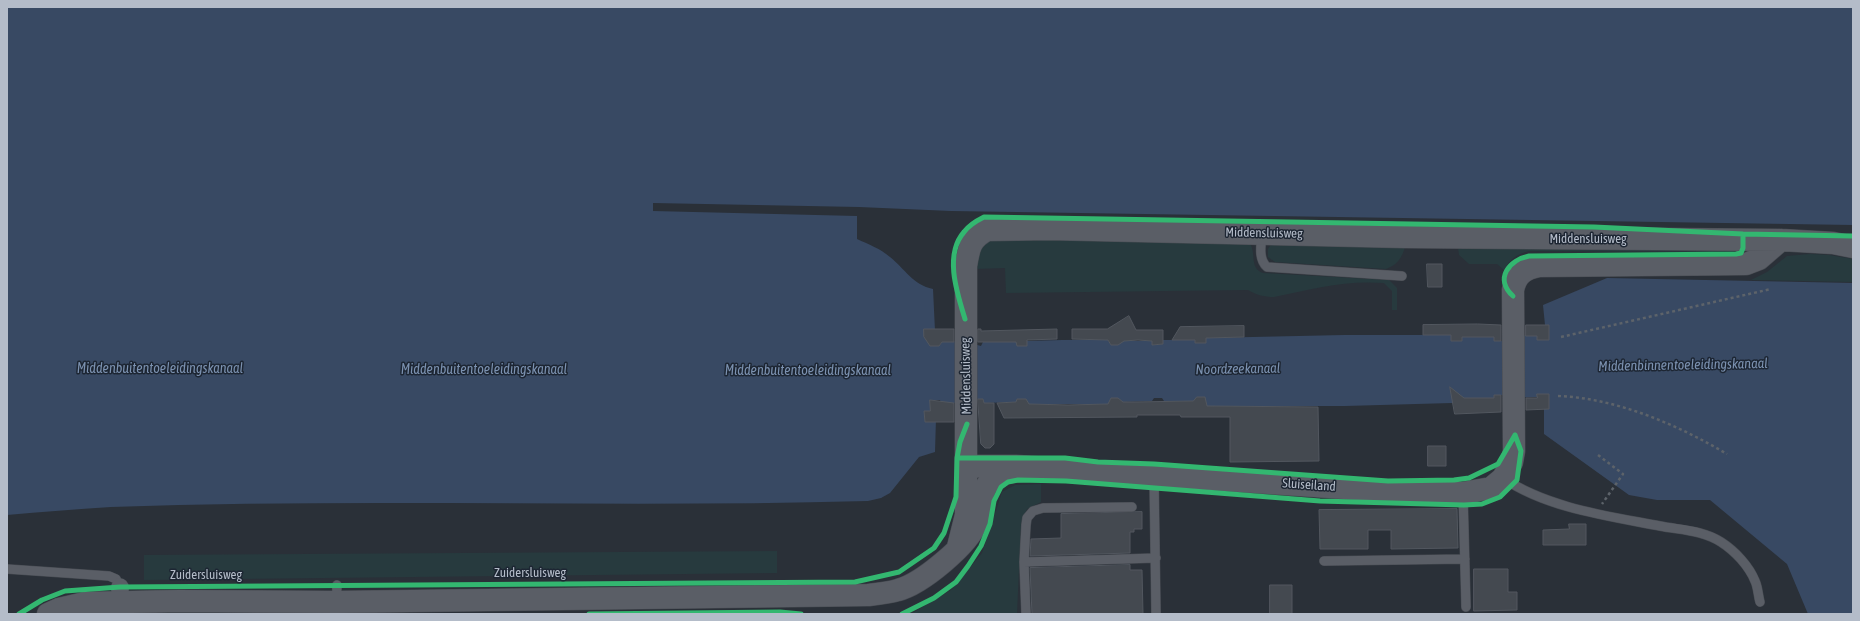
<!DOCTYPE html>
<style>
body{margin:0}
#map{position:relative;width:1860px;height:621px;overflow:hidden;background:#2a3038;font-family:"Asap Condensed",sans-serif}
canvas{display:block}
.frame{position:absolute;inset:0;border:8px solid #b4bcc9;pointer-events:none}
</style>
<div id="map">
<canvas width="1860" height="621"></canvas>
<div class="frame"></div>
</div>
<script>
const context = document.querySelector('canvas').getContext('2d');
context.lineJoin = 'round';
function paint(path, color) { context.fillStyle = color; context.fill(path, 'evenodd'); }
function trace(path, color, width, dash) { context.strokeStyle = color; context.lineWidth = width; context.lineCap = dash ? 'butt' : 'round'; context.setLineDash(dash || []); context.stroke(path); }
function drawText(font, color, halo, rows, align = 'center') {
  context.font = font + ' "Asap Condensed",sans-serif'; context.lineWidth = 3; context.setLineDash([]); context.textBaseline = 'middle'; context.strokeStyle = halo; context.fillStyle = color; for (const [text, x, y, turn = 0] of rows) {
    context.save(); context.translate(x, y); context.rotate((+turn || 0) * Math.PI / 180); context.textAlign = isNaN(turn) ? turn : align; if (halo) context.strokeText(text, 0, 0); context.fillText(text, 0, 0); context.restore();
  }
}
paint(new Path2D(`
 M989,240L1248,241C1258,251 1248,268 1263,273L1389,280L1397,288V310H1392V291L1384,283C1346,280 1311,289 1274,297C1264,297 1257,295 1248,290L1006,293L1005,268L974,269L978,249Z
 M1272,243L1739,248L1738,251L1733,252L1529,251C1517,254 1510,259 1504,270L1497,264H1469L1459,255L1458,248L1405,247C1402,258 1397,265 1386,269L1275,262L1268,257V249Z
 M1810,254L1829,255L1853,259V282L1751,280L1767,272L1787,256Z
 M1041,484V502L1027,509L1021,524L1017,614H911L951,590L982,553L1002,492L1015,485Z
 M777,551V573L144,580V555Z`), '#273a3e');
paint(new Path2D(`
 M7,7H1853V225L951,211L859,207L653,203V211L857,216V239C868,244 881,249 890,257C905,269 913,285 933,289L935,331H929L930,346H939L942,342L963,341L981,346L983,342C1024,342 1065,339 1108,340L1111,345H1118L1120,341H1152L1154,345L1161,344L1163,340H1195L1197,343H1203L1206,338L1344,335H1451L1453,341H1460L1462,337H1494L1497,341H1503L1520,335L1537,336L1539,340H1548L1549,327L1548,325H1545L1543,305L1607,278L1853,283V614H1808L1787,564L1710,500H1657L1629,495L1544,434V409L1549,408L1537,397L1505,398L1503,395H1497L1494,398L1452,403L1345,406H1207L1206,403L1195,401H1164L1162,398H1154L1152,401L1120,402L1118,398H1111L1110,404H1027L1025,399H1017L1016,402L984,403L983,399H974L973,403H941L940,400H931L930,418H936L935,452L919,457L890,493L881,498L868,501C616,508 363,498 111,507C76,509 41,512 7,515Z`), '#384963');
const building = new Path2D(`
 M1427,264H1442V287H1428Z
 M1129,316L1136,330H1163V344L1152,345V341L1138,340L1124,341L1118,345H1111L1108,340L1072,339V329H1107Z
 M1478,324L1501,325V341H1494V337H1462V341H1451V335H1423V325Z
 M1526,325H1549V340H1537V336H1526Z
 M1244,326V337L1206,338V343H1195V340H1172L1180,327Z
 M924,329H954V342H942L939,346H930L924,337Z
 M978,329H981V331L1057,329V339L1027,340V346H1017L1016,342H978Z
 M1450,387L1464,398H1494V395H1501V412L1455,414Z
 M1537,394H1549V409L1526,410V398H1537Z
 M1197,397H1205L1207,406L1318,407L1319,461L1230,462V417H1181L1180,415H1137V417L1004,418L997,403L1016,402L1017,399H1026L1029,404L1068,405L1108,404L1111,398H1118L1123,402H1135L1193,401Z
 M978,399H983L984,403H994V444L990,448H985L981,444Z
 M930,400L954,403V422H925L924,411H930Z
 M1428,446H1446V466H1428Z
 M1457,509L1458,548L1391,549V530H1368V549H1320L1319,510Z
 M1142,512V529H1134V532H1130V553L1030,556L1031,539L1061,538V514Z
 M1569,524H1586V545H1543V530L1569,529Z
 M1130,565V570H1142L1143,614H1032L1030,568Z
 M1474,569H1508V592H1517V610L1474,611Z
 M1270,585H1292V614H1270Z`);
paint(building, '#444950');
trace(building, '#52575f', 1);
const service = new Path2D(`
 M1262,234C1261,245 1258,259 1267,267L1402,276
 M1154,476L1156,614
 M1503,478C1547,508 1608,516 1660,526C1680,530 1703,530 1721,542C1735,551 1749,566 1755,581C1758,587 1758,595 1760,602
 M1463,493L1466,607
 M1324,561L1465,559
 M1024,562L1156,558
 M7,569L109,576L116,579L120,587
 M336,614L337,585
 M1026,614L1024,562L1026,525L1027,518L1033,511L1043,508L1132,507`);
const minor = new Path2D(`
 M120,587V603`);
const tertiary = new Path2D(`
 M966,469L978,466H1016L1389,491L1463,493L1491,488L1503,478L1512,462L1514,451L1513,290C1516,275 1524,269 1539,266L1746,264L1759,259L1781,240
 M958,547L966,515V266C969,248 970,239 987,230L1049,229L1404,237L1781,240L1833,243L1853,247
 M48,614L59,609L85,603L179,601L336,602L868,595C877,594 888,593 898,590C921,584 969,545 977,522C982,508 979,490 992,480C1004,469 1027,471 1042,469`);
trace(service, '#484c53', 10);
trace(minor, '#484c53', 18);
trace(tertiary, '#484c53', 23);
trace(new Path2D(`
 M1561,337L1771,289
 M1558,396C1616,398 1678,425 1727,454
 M1598,455L1623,474L1602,504`), '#5d636a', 2.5, [3, 3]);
trace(service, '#5a5e66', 9);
trace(minor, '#5a5e66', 17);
trace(tertiary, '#5a5e66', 22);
trace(new Path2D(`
 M1513,296C1494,279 1509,260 1529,256L1736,254L1741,253L1743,248V234
 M965,319C957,293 944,255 964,232C969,225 976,221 984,217L1594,227L1743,234L1853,236
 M957,458H1065L1098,462L1154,464L1388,481L1454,480L1469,478L1498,464L1515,435
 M19,614L42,600L65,591L120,587L855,582L899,572L934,548L944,533L956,497L957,458L960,442L967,424
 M589,614L780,612L801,614
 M902,614L934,598L956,582L968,566L981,546L990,524L994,501L1001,487L1008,482L1018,480L1066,481L1320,501L1464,505L1482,504L1500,497L1517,480L1521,451L1515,435`), '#33b770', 5);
drawText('13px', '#b4bcc9', '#1d2633', [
 ["Middensluisweg",1264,233,1],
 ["Middensluisweg",1588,239],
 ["Middensluisweg",966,376,-91],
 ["Sluiseiland",1309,485,4],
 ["Zuidersluisweg",530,573],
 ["Zuidersluisweg",206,575]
]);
drawText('italic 14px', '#7c92b1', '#1d2633', [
 ["Middenbinnentoeleidingskanaal",1683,365,-1],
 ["Middenbuitentoeleidingskanaal",160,369],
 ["Noordzeekanaal",1238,369,-1],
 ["Middenbuitentoeleidingskanaal",484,370],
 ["Middenbuitentoeleidingskanaal",808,371]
]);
</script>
